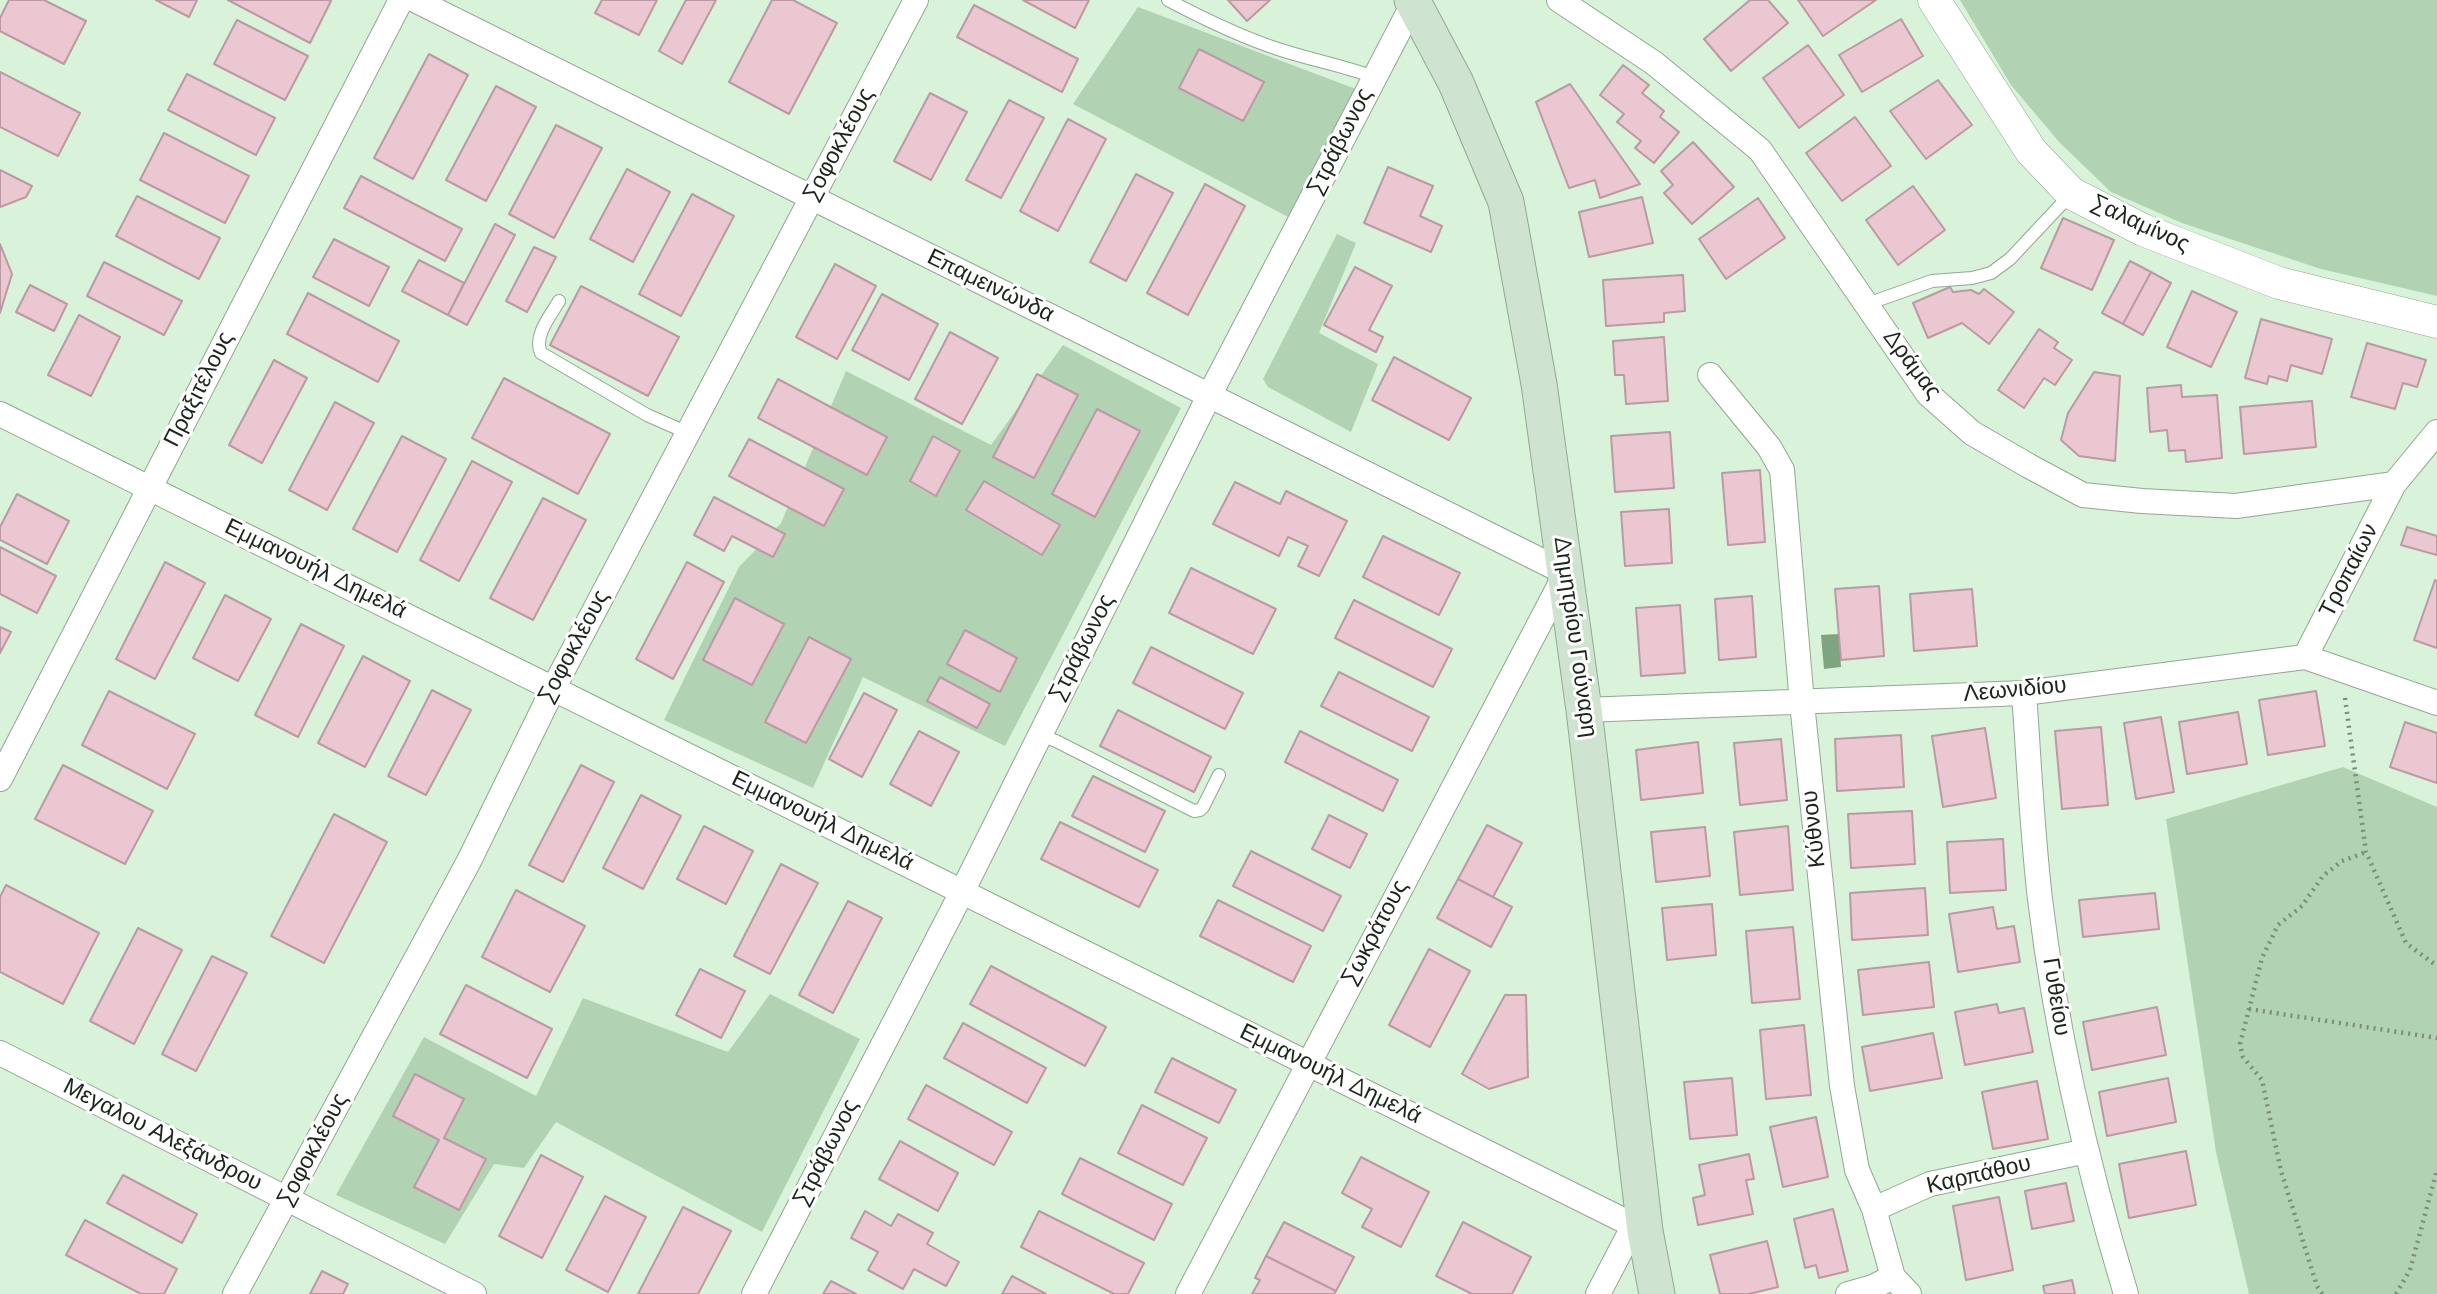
<!DOCTYPE html>
<meta charset="utf-8">
<style>
body{margin:0}
canvas{display:block;background:#d9f2da}
</style>
<canvas width="2437" height="1294"></canvas>
<script>
const context = document.querySelector('canvas').getContext('2d');
context.lineJoin = 'round';
function paint(path, color) { context.fillStyle = color; context.fill(path, 'evenodd'); }
function trace(path, color, width, dash) { context.strokeStyle = color; context.lineWidth = width; context.lineCap = dash ? 'butt' : 'round'; context.setLineDash(dash || []); context.stroke(path); }
function drawText(font, color, halo, rows, align = 'center') {
  context.font = font + ' "Nunito Sans",sans-serif'; context.lineWidth = 6; context.setLineDash([]); context.textBaseline = 'middle'; context.strokeStyle = halo; context.fillStyle = color; for (const [text, x, y, turn = 0] of rows) {
    context.save(); context.translate(x, y); context.rotate((+turn || 0) * Math.PI / 180); context.textAlign = isNaN(turn) ? turn : align; if (halo) context.strokeText(text, 0, 0); context.fillText(text, 0, 0); context.restore();
  }
}
paint(new Path2D(`
 M1960,0H2437V296L2321,269L2182,223L2111,192L2060,143L2011,85Z
 M1138,7L1356,89L1290,218L1073,104Z
 M1337,234L1356,243L1319,333L1378,364L1351,432L1268,387L1263,379Z
 M1063,345L1181,408L1005,746L863,677L813,788L664,720L739,567L781,523L846,371L991,445Z
 M2343,767L2437,807V1294H2249L2216,1152L2166,819Z
 M770,994L860,1039L762,1232L556,1122L524,1168L494,1164L445,1244L336,1195L424,1037L536,1096L583,998L728,1052Z`), '#b1d3b3');
paint(new Path2D(`
 M1839,634L1841,667L1824,669L1821,635Z`), '#7ea480');
const building = new Path2D(`
 M9,0H44L86,21L64,64L0,31V18Z
 M156,0H197L189,17Z
 M228,0H328L331,1L310,43Z
 M602,0H657L639,35L595,13Z
 M686,0H716L682,64L659,51Z
 M772,0H793L837,23L789,114L729,82Z
 M1023,0H1089L1075,28Z
 M1228,0H1270L1247,21Z
 M1750,0H1768L1788,23L1731,71L1704,39Z
 M1798,0H1876L1823,36Z
 M974,5L1078,59L1062,92L957,37Z
 M1901,19L1923,56L1862,92L1839,55Z
 M237,20L308,56L285,100L214,64Z
 M1808,45L1844,95L1799,128L1763,78Z
 M1199,49L1264,82L1243,121L1179,88Z
 M429,54L468,75L413,179L374,158Z
 M1623,65L1649,85L1642,93L1664,111L1660,117L1679,132L1654,163L1635,148L1641,141L1617,122L1624,114L1600,95Z
 M0,72L80,113L58,156L0,127Z
 M187,74L275,118L256,155L168,110Z
 M1938,80L1972,125L1926,159L1890,111Z
 M1570,84L1640,184L1600,198L1595,180L1569,188L1536,102Z
 M496,86L536,107L486,201L446,180Z
 M930,93L967,112L931,180L894,161Z
 M1009,100L1044,118L1001,198L966,180Z
 M1855,117L1891,166L1842,201L1806,153Z
 M1068,119L1106,139L1058,231L1020,211Z
 M556,125L602,148L554,238L509,214Z
 M164,133L249,176L225,223L140,180Z
 M1693,142L1734,187L1692,224L1664,193L1673,185L1661,171Z
 M1388,167L1433,186L1420,216L1442,226L1431,252L1364,223Z
 M627,169L670,192L633,262L590,239Z
 M0,170L32,186L26,197L0,207Z
 M1136,174L1173,193L1126,281L1090,262Z
 M361,176L462,229L445,261L344,208Z
 M1205,184L1245,206L1188,315L1147,293Z
 M1913,186L1945,230L1898,265L1866,220Z
 M692,194L734,216L681,316L639,294Z
 M137,196L220,238L199,279L116,236Z
 M1642,197L1653,243L1589,257L1579,212Z
 M1758,198L1785,238L1726,279L1699,239Z
 M2063,218L2114,240L2092,290L2041,268Z
 M495,224L515,235L467,325L448,315Z
 M334,239L389,267L369,306L313,277Z
 M0,244L12,274L0,313Z
 M534,247L556,257L527,312L506,301Z
 M419,260L464,283L448,315L402,291Z
 M2130,261L2151,272L2123,324L2102,313Z
 M104,262L182,301L164,335L87,296Z
 M835,264L876,286L837,359L796,337Z
 M1355,267L1392,286L1369,330L1383,337L1376,352L1324,325Z
 M2151,272L2171,283L2143,335L2123,324Z
 M1683,275L1685,311L1664,313V322L1606,326L1603,280Z
 M30,285L67,304L54,331L16,312Z
 M581,286L679,337L648,396L550,345Z
 M1950,287L1953,292L1971,290L1979,294L1984,289L2014,312L1989,344L1962,323L1928,338L1913,303Z
 M2192,291L2237,312L2211,367L2167,347Z
 M308,293L399,341L378,382L287,334Z
 M882,294L938,324L909,380L852,350Z
 M79,315L120,337L91,396L48,375Z
 M2261,319L2332,339L2322,374L2291,365L2287,381L2269,376L2267,384L2245,378Z
 M2039,329L2058,342L2054,348L2072,360L2055,385L2044,378L2024,408L1998,390Z
 M950,332L998,358L962,424L915,399Z
 M1664,337L1668,401L1626,404L1624,375H1615L1613,341Z
 M2367,343L2426,360L2417,387L2403,383L2395,409L2351,397Z
 M1394,357L1471,398L1449,440L1372,400Z
 M274,360L307,378L262,463L229,445Z
 M2094,372L2120,376L2115,461L2079,456L2061,440L2068,413Z
 M1037,374L1078,395L1034,478L993,457Z
 M504,378L610,434L578,494L472,438Z
 M778,379L887,437L867,475L758,418Z
 M2181,385L2182,397L2217,395L2222,458L2186,462L2185,450L2169,451L2167,430L2150,432L2147,388Z
 M2312,401L2316,447L2244,454L2240,407Z
 M335,402L374,423L327,510L289,490Z
 M1097,409L1140,431L1095,517L1052,494Z
 M1670,432L1674,488L1615,492L1611,436Z
 M402,436L446,459L397,552L353,529Z
 M933,436L960,451L936,496L910,481Z
 M749,439L844,489L824,526L729,476Z
 M472,461L512,482L459,581L420,560Z
 M1760,470L1765,542L1728,545L1722,473Z
 M984,481L1060,525L1042,555L966,510Z
 M1235,482L1280,504L1286,491L1347,521L1319,576L1298,566L1308,546L1288,537L1279,556L1213,524Z
 M17,494L69,521L47,564L0,540V527Z
 M714,497L785,534L773,557L732,536L724,551L694,535Z
 M543,498L586,520L533,620L490,598Z
 M1669,509L1672,563L1625,566L1621,512Z
 M2407,527L2437,536V555L2401,545Z
 M1383,536L1460,573L1439,615L1363,577Z
 M0,547L56,576L37,613L0,594Z
 M165,562L205,583L155,679L116,659Z
 M687,562L724,582L673,679L636,659Z
 M1191,568L1276,609L1253,654L1169,613Z
 M2435,580L2437,581V648L2414,640Z
 M1879,586L1884,656L1841,660L1835,589Z
 M1972,589L1977,646L1914,651L1910,594Z
 M225,595L271,619L238,681L193,658Z
 M1752,596L1756,657L1719,660L1715,599Z
 M735,598L784,624L752,685L703,660Z
 M1354,600L1452,649L1433,687L1335,638Z
 M1680,605L1685,673L1641,676L1636,608Z
 M301,624L344,646L298,737L255,715Z
 M0,627L11,632L0,653Z
 M965,630L1017,658L1000,692L947,664Z
 M809,637L851,659L806,743L765,722Z
 M1151,647L1243,693L1225,729L1133,683Z
 M363,656L410,681L365,767L318,743Z
 M1339,672L1429,717L1412,751L1321,706Z
 M940,677L990,704L977,728L927,701Z
 M432,690L471,710L426,795L388,776Z
 M109,691L195,734L167,789L82,745Z
 M2316,691L2325,746L2268,755L2259,700Z
 M864,693L897,710L862,777L829,759Z
 M1118,710L1211,757L1194,792L1100,746Z
 M2238,712L2247,764L2187,774L2179,722Z
 M2161,717L2174,792L2136,799L2124,723Z
 M2405,722L2437,733V783L2390,767Z
 M2101,727L2108,805L2062,809L2055,731Z
 M1985,728L1996,798L1943,807L1932,736Z
 M919,731L959,752L931,806L890,784Z
 M1300,731L1398,780L1383,811L1285,762Z
 M1901,735L1904,787L1837,791L1835,739Z
 M1781,739L1787,800L1740,805L1734,743Z
 M1698,742L1703,793L1641,800L1636,750Z
 M63,765L153,811L125,864L35,819Z
 M581,765L614,782L563,882L529,865Z
 M1093,776L1165,811L1145,852L1072,816Z
 M641,795L681,816L643,889L603,868Z
 M1912,811L1915,864L1851,868L1848,814Z
 M334,814L387,842L324,963L271,936Z
 M1329,815L1367,834L1350,868L1312,849Z
 M1060,822L1158,870L1139,907L1041,859Z
 M1487,825L1522,843L1493,897L1458,879Z
 M704,826L753,851L726,904L677,879Z
 M1788,826L1793,890L1740,895L1734,832Z
 M1705,827L1710,876L1656,882L1651,832Z
 M2003,839L2006,890L1950,893L1947,842Z
 M1251,851L1341,896L1323,931L1233,886Z
 M781,864L818,883L770,974L734,956Z
 M1458,879L1512,907L1491,947L1437,918Z
 M6,885L99,933L63,1004L0,972V897Z
 M1925,888L1928,935L1852,940L1850,893Z
 M516,890L585,926L550,992L482,957Z
 M2155,893L2159,929L2083,937L2079,900Z
 M1218,900L1311,946L1293,982L1200,936Z
 M848,901L882,918L833,1013L799,995Z
 M1712,904L1716,955L1667,960L1662,908Z
 M1993,907L1997,929L2014,926L2020,962L1958,972L1949,914Z
 M1793,927L1800,999L1752,1003L1746,931Z
 M138,928L182,950L134,1044L90,1021Z
 M1429,949L1470,971L1430,1047L1389,1025Z
 M212,956L247,973L196,1071L162,1054Z
 M1929,962L1934,1007L1863,1015L1858,970Z
 M991,966L1106,1027L1085,1066L970,1004Z
 M700,969L745,991L721,1038L676,1015Z
 M466,985L552,1029L527,1078L440,1034Z
 M1505,995H1526L1528,1077L1489,1089L1462,1074Z
 M1997,1004L1999,1013L2024,1008L2033,1052L1965,1065L1955,1012Z
 M2157,1007L2166,1055L2092,1070L2083,1022Z
 M963,1023L1046,1068L1027,1103L944,1058Z
 M1804,1025L1811,1095L1766,1099L1760,1030Z
 M1933,1033L1942,1078L1870,1091L1862,1047Z
 M1172,1058L1236,1090L1219,1123L1155,1092Z
 M415,1074L464,1099L444,1138L486,1159L459,1210L414,1187L439,1140L393,1116Z
 M1732,1078L1737,1135L1690,1139L1684,1082Z
 M2168,1078L2176,1122L2107,1136L2099,1092Z
 M2037,1081L2048,1139L1993,1149L1982,1092Z
 M926,1085L1012,1132L994,1165L908,1119Z
 M1142,1105L1207,1138L1183,1185L1118,1153Z
 M1816,1117L1828,1177L1783,1187L1770,1127Z
 M900,1141L958,1173L938,1211L879,1179Z
 M2186,1151L2196,1205L2129,1218L2119,1164Z
 M1749,1154L1754,1179L1746,1180L1753,1214L1698,1225L1693,1198L1705,1195L1699,1165Z
 M541,1155L583,1177L542,1258L499,1236Z
 M1361,1157L1429,1192L1401,1247L1362,1227L1372,1209L1342,1193Z
 M1080,1158L1172,1204L1154,1240L1062,1194Z
 M123,1175L197,1214L182,1243L107,1203Z
 M2066,1183L2074,1221L2032,1229L2025,1191Z
 M605,1196L646,1217L608,1292L566,1270Z
 M1999,1197L2013,1270L1966,1280L1953,1206Z
 M683,1207L731,1231L698,1294H638Z
 M1833,1209L1848,1271L1819,1278L1816,1265L1805,1268L1794,1219Z
 M865,1211L891,1226L898,1214L933,1233L927,1244L959,1262L946,1286L914,1269L903,1289L868,1270L878,1252L851,1238Z
 M1039,1211L1144,1263L1128,1294H1114L1021,1247Z
 M85,1220L177,1269L164,1294H141L66,1255Z
 M1284,1222L1354,1257L1336,1291L1266,1256Z
 M1463,1222L1531,1257L1512,1294H1472L1436,1276Z
 M1767,1241L1778,1287L1749,1294H1720L1710,1255Z
 M1266,1256L1336,1291L1334,1294H1252L1260,1280L1255,1278Z
 M322,1271L348,1284L343,1294H310Z
 M1012,1276L1046,1294H1002Z
 M2072,1280L2075,1294H2045L2043,1286Z
 M831,1281L856,1294H823Z`);
paint(building, '#eac7d1');
trace(building, '#bb9aa3', 2);
const service = new Path2D(`
 M1168,0C1204,19 1243,38 1281,50C1312,60 1344,66 1374,77
 M559,301C551,315 533,336 541,353L647,415L688,433
 M1867,304L1932,281L1972,278L1991,273L2010,259L2071,194
 M1040,735L1056,741L1194,811L1200,810L1203,807L1219,775`);
const minor = new Path2D(`
 M415,0L1566,573L1188,1294
 M1559,0L1654,63L1760,150L1928,394L1972,433L2029,466L2083,495L2142,501L2236,506L2394,484
 M1710,375L1769,447L1782,470L1802,703L1842,1086L1857,1170L1874,1209L1893,1277L1909,1294
 M0,414L1645,1231
 M2305,657L2394,484L2437,432
 M2024,693C2029,761 2032,831 2040,899C2056,1033 2087,1165 2126,1294
 M1584,710L2024,693L2305,657L2437,703
 M0,779L401,0
 M0,1053L474,1294
 M1874,1209L1930,1184L2087,1151
 M235,1294L469,861L553,689L916,0
 M754,1294L962,892L1209,396L1415,0
 M1598,1294L1634,1225
 M1848,1294L1873,1287L1893,1277`);
const tertiary = new Path2D(`
 M1934,0L2031,151L2071,193L2143,230L2279,283L2437,322`);
const secondary = new Path2D(`
 M1412,0L1456,83L1506,202L1539,384L1584,710L1645,1231L1657,1294`);
trace(service, '#91a892', 14);
trace(minor, '#91a892', 26);
trace(tertiary, '#91a892', 33);
trace(secondary, '#91a892', 37);
trace(new Path2D(`
 M2345,698L2366,852L2406,943L2437,966
 M2249,1009L2437,1038
 M2322,1294L2317,1286L2281,1171L2262,1080L2243,1057L2240,1044L2262,958L2278,925L2302,906L2323,876L2342,861L2366,852
 M2396,1294L2410,1270L2437,1170`), '#7b8c7b', 4.5, [2, 5]);
trace(service, '#fff', 12);
trace(minor, '#fff', 24);
trace(tertiary, '#fff', 32);
trace(secondary, '#cee4d0', 35);
drawText('23px', '#1c251c', '#fff', [
 ["Στράβωνος",1341,142,-63],
 ["Σοφοκλέους",840,145,-62],
 ["Σαλαμίνος",2140,225,25],
 ["Επαμεινώνδα",990,287,26],
 ["Δράμας",1911,365,53],
 ["Πραξιτέλους",200,390,-63],
 ["Εμμανουήλ Δημελά",315,570,26],
 ["Τροπαίων",2350,571,-63],
 ["Δημητρίου Γούναρη",1574,637,82],
 ["Σοφοκλέους",575,647,-62],
 ["Στράβωνος",1083,648,-63],
 ["Λεωνιδίου",2015,691,-5],
 ["Εμμανουήλ Δημελά",822,822,26],
 ["Κύθνου",1815,829,-96],
 ["Σωκράτους",1376,933,-62],
 ["Γυθείου",2055,997,81],
 ["Εμμανουήλ Δημελά",1330,1075,26],
 ["Μεγαλου Αλεξάνδρου",162,1136,27],
 ["Σοφοκλέους",314,1150,-62],
 ["Στράβωνος",827,1153,-63],
 ["Καρπάθου",1979,1176,-13]
]);
</script>
